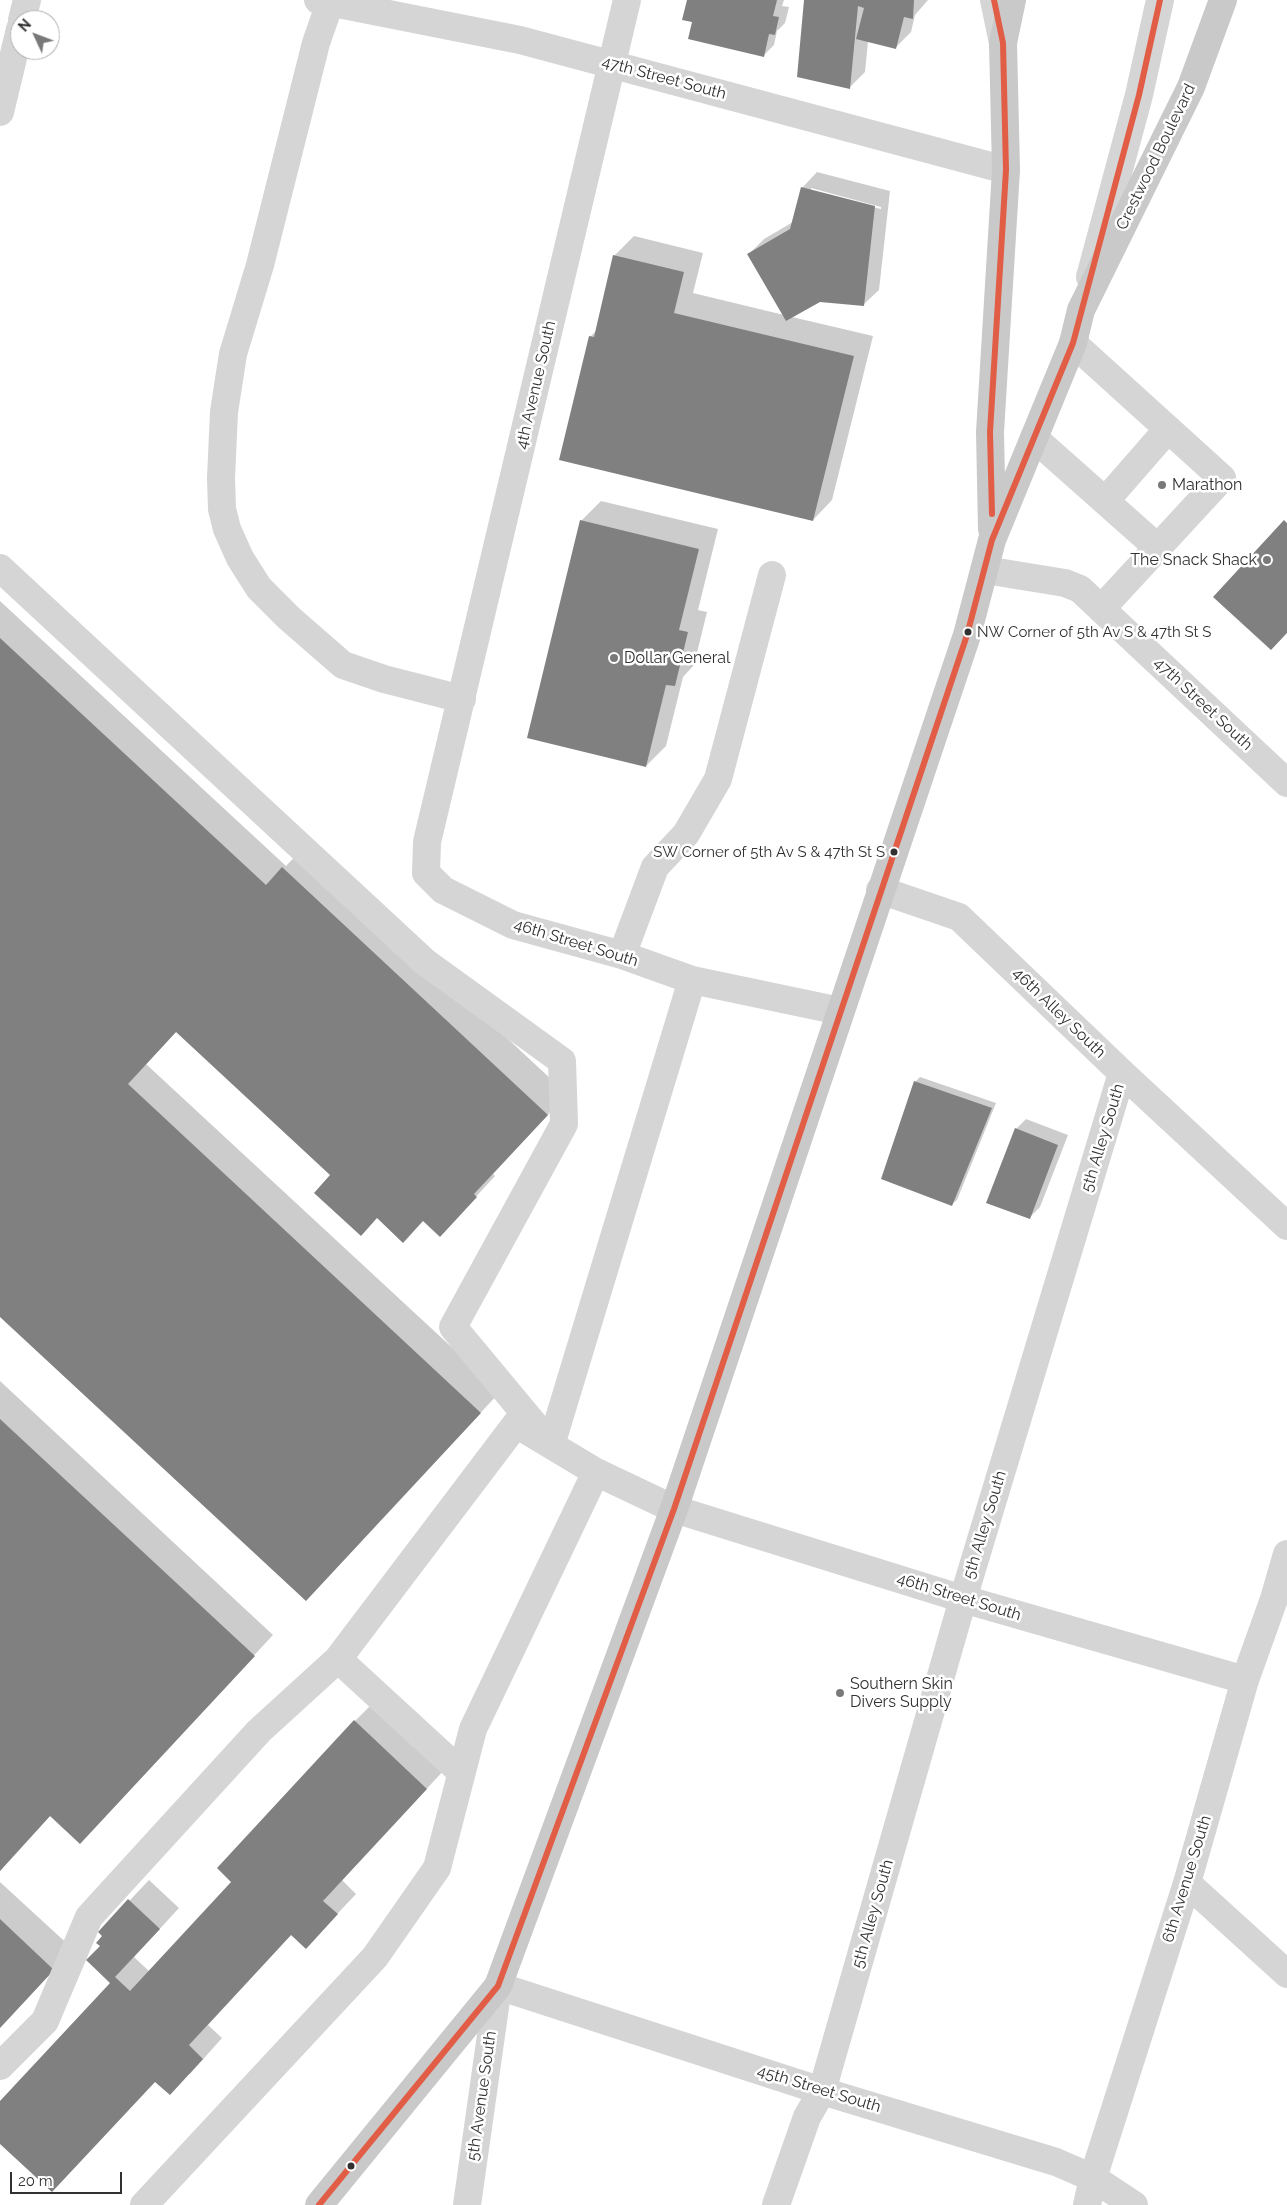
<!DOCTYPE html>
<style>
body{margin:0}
#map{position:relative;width:1287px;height:2205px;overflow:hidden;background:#fff;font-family:Raleway,sans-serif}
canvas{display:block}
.north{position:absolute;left:10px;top:10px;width:50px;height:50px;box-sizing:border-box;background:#fff;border:1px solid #adadad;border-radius:50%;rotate:313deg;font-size:14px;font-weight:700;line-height:20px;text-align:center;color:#313131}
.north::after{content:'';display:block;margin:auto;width:18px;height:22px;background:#797979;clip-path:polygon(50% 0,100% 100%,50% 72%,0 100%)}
.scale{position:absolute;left:10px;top:2172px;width:112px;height:22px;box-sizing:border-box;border:2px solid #313131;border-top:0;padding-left:6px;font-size:15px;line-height:18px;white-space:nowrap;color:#313131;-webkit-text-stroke:4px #fff;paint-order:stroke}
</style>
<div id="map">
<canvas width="1287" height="2205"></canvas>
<div class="north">N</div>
<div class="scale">20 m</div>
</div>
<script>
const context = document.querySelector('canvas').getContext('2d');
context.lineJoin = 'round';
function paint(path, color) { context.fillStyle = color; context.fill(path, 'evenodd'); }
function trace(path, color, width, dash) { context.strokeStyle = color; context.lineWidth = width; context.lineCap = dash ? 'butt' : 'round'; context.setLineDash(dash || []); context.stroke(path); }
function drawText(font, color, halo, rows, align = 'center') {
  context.font = font + ' Raleway,sans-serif'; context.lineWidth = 5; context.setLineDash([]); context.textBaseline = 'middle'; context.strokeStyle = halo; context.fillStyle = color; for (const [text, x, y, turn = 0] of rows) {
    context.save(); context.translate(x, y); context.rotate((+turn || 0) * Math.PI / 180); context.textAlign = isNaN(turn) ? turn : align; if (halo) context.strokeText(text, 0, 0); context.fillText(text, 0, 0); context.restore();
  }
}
paint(new Path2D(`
 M688,0H784L782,6L789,7L785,23L777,31L774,45L764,55L694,21Z
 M805,0H928L915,15L911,32L896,47L868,41L865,72L849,88Z
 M817,172L890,191L879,290L863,305L820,300L792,317L873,336L832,500L813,520L590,337L597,330L614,256L634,236L703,253L693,293L784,315L749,254L764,239L793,222L802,188ZM811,188L881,207V209L811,191Z
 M601,501L718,529L698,610L707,612L694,665L683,677L666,746L646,766L581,521Z
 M0,601L286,866L303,848L567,1094L493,1174L495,1176L459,1215L424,1220L377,1217L177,1031L146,1064L500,1392L325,1579L0,1315Z
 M920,1077L996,1103L957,1200L952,1204L915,1082Z
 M1026,1119L1068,1135L1040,1207L1030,1217L1016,1129Z
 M0,1381L273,1635L99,1822L51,1815L0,1871Z
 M374,1702L446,1768L342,1880L356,1894L325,1927L292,1934L208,2025L222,2038L190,2074L156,2080L0,2142V2102L112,1982L101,1946L104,1936L100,1932L149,1880L179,1908L134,1957L150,1972L233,1882L355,1721Z
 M0,1882L73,1949L0,2028Z`), '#0003');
paint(new Path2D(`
 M687,0H777L773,16L779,17L775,35L769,34L764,57L688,39L692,22L682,20Z
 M804,0H914L913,19L904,17L896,49L856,39L864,8L858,6L850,89L797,77Z
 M801,187L875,206L864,306L820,302L786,321L747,254L790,229Z
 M613,255L684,272L674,313L854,356L813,521L559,460L589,336L594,337Z
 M580,520L699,549L679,630L688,632L675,686L666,685L646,767L527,738Z
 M1284,520L1287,523V633L1271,650L1213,597Z
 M0,638L266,885L282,867L548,1115L474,1194L477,1197L440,1237L423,1221L403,1243L377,1218L361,1236L314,1193L330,1175L176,1032L128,1084L481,1413L306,1601L0,1317Z
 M914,1081L992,1108L952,1206L881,1179Z
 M1015,1128L1058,1145L1030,1219L986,1203Z
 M0,1419L255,1656L80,1844L50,1816L0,1871Z
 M354,1720L427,1789L323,1901L338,1914L306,1949L291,1935L189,2045L203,2059L170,2095L155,2082L52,2192L0,2144V2101L110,1983L86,1960L100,1946L96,1943L102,1936L98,1932L128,1899L160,1929L115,1977L130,1991L231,1882L217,1868Z
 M0,1919L54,1970L0,2028Z`), '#808080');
trace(new Path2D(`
 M318,0L520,40L1006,170
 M331,0L316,43L260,265L233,354L224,412L221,478L222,509L227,529L240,558L259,588L289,618L343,665L384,679L462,699
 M627,0L427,842L426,873L443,890L513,925L622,955L692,980L840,1011
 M994,0L1003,43
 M22,20L27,0
 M0,112L20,29
 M1090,277L1139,95L1160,0
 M1073,343L1222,478L1101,609
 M1034,438L1158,548
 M1106,500L1168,429
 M0,568L425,962L562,1061L564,1124L453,1327L542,1434
 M985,570L1065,583L1080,589L1287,783
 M880,890L959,917L1122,1073L1287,1226
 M622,955L655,867L686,834L718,779L772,575
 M551,1445L692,980
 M461,1772L338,1659L516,1424L596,1472L674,1509L963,1599L1245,1680
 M1187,1883L1287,1974
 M0,2066L45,2021L89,1917L259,1731L338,1659
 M144,2205L375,1957L437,1868L473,1729L596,1472
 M467,2205L498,1986L822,2091L1056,2162L1093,2178L1134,2205
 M776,2205L807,2117L822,2091L963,1599L1122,1073
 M1087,2205L1093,2178L1187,1883L1245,1680L1274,1599L1287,1554`), '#d5d5d5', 28);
trace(new Path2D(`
 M992,529L990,432L1006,170L1003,43L1012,0
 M319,2205L498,1986L674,1509L967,635L992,540L1073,343L1081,310L1191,87L1223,0`), '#c9c9c9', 28);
trace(new Path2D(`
 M992,514L990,432L1006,170L1003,43L994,0
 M319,2205L498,1986L674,1509L967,635L992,540L1073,343L1139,95L1160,0`), '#e15d46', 6);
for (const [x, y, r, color] of [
 [1162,485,5,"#797979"],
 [1267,560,5,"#797979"],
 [968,632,4.5,"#313131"],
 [614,658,5,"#797979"],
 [894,852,4.5,"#313131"],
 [840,1693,5,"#797979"],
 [351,2166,4.5,"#313131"]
]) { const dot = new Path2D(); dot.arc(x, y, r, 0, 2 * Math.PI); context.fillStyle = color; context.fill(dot); trace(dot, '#fff', 2); }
drawText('15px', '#313131', '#fff', [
 ["NW Corner of 5th Av S & 47th St S",977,632],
 ["SW Corner of 5th Av S & 47th St S",885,852,"right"]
], 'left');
drawText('16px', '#313131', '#fff', [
 ["47th Street South",664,78,15],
 ["Crestwood Boulevard",1156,157,-64],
 ["4th Avenue South",536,385,-77],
 ["47th Street South",1203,704,43],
 ["46th Street South",576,943,17],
 ["46th Alley South",1059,1013,44],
 ["5th Alley South",1103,1138,-73],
 ["5th Alley South",985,1525,-73],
 ["46th Street South",959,1597,17],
 ["6th Avenue South",1187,1879,-73],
 ["5th Alley South",873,1914,-74],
 ["45th Street South",819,2089,17],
 ["5th Avenue South",482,2096,-82]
]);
drawText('16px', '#313131', '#fff', [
 ["Marathon",1172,485],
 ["The Snack Shack",1257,560,"right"],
 ["Dollar General",624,658],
 ["Southern Skin",850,1684],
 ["Divers Supply",850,1702]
], 'left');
</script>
